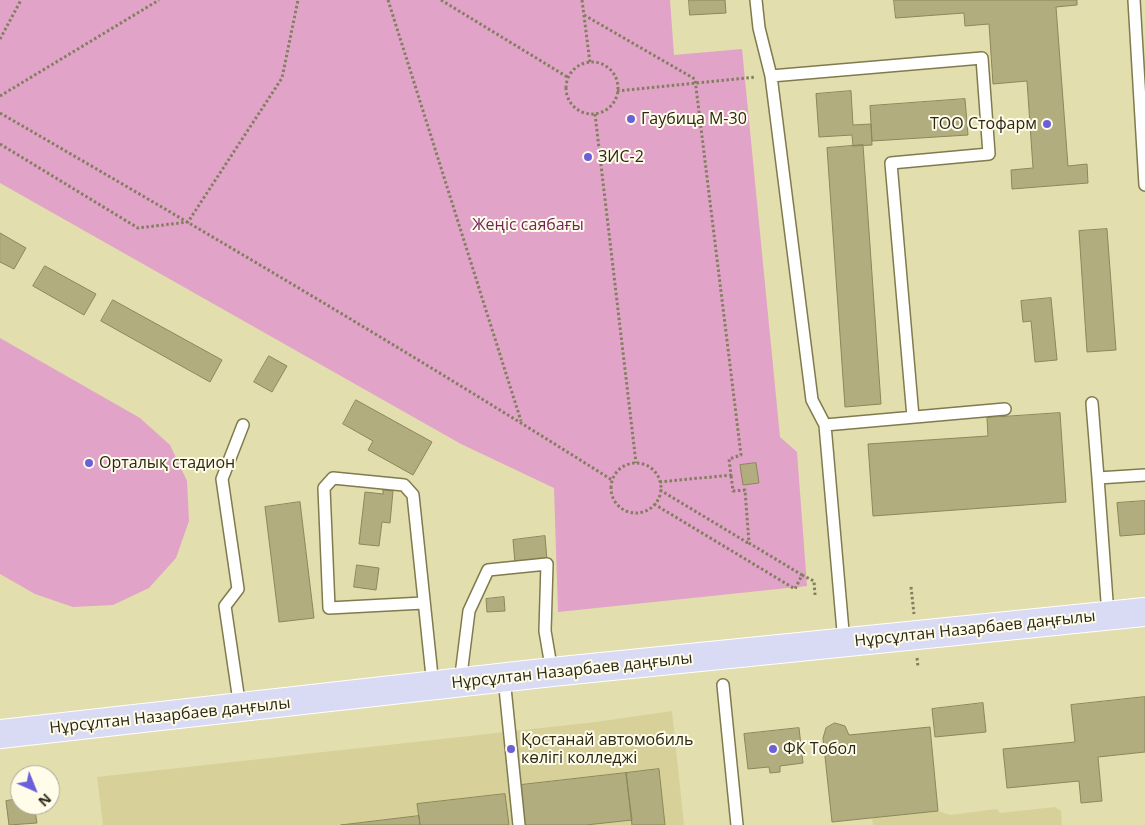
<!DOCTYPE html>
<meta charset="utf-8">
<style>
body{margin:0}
#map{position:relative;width:1145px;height:825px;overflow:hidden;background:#e2dead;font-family:"Open Sans",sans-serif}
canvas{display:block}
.north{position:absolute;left:10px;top:765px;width:50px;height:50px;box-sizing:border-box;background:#fffdea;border:1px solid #aaa895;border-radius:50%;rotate:136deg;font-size:14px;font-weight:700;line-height:20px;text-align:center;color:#2a2815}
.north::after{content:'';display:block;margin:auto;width:18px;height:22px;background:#6c60da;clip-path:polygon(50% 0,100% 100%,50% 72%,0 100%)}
</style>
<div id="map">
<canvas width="1145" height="825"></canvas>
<div class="north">N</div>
</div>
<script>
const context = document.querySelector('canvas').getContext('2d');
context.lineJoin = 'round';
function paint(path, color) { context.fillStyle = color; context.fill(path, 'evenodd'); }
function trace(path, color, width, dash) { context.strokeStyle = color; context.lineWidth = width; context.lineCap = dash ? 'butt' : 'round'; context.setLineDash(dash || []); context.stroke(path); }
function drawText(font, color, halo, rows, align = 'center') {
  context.font = font + ' "Open Sans",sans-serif'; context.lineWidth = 4; context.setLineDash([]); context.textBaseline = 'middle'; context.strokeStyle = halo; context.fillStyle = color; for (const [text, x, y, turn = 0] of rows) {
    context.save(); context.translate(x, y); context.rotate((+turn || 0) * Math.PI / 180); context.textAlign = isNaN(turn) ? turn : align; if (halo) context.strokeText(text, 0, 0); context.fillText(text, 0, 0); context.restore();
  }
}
paint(new Path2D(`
 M672,711L684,825H103L97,777L596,722Z
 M1055,807L1061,811L1062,825H873L872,818L938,811L950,815L997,809L1000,813Z`), '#d7d199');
paint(new Path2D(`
 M0,0H670L674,55L742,49L780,437L797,452L807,586L558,612L554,488L461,444L0,183Z
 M0,338L140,418L170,445L187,481L189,521L176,558L149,588L113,605L73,607L35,594L0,574Z`), '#e2a3c8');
const building = new Path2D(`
 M689,0H725L726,13L690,15Z
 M894,0H1077V5L1056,7L1068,166L1087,164L1088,183L1012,189L1011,170L1033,168L1027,81L993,84L989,24L965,26L964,13L896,18Z
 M851,91L853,125L871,124L872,145L853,146L852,135L819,137L816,94Z
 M965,99L968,135L872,141L870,106Z
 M863,145L881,404L845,407L827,148Z
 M1107,229L1116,350L1087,352L1079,231Z
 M0,233L26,248L14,269L0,262Z
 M45,266L96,294L84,315L33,286Z
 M1051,298L1057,360L1035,362L1031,321L1023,322L1021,301Z
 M113,300L222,360L210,382L101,321Z
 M269,356L287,366L272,392L254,382Z
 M356,400L432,442L413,475L368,450L373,441L343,424Z
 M1060,413L1066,502L873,516L868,444L988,436L987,418Z
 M756,463L759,483L743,485L740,465Z
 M383,490L393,491L390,523L382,522L379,546L359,544L365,492L383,494Z
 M1145,501V534L1120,536L1117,503Z
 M300,502L314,618L279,622L265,507Z
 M545,536L547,560L515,563L513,540Z
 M357,565L379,568L376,590L354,587Z
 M504,597L505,611L487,612L486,599Z
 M1145,697V752L1098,757L1102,801L1081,803L1079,781L1007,788L1003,749L1075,742L1071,705Z
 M983,703L986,732L935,737L932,709Z
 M835,723L845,726L849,735L930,727L938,811L832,822L823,738L826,728Z
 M799,728L803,763L780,766V772L770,773L769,767L748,769L744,734Z
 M659,769L665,825H632L626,773Z
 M626,773L632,820L586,825H525L521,785Z
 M505,794L509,825H420L417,804Z
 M20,799V805H34L37,823L9,825L6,801Z
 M419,816L420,825H341Z`);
paint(building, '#b2ad7e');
trace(building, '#8c875a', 1);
const service = new Path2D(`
 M756,0L759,28L771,76
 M1134,0L1145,185
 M1092,403L1098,478
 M825,425L1005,409
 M423,603L329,608L324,488L333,478L404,485L413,495L433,686
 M1108,615L1098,478L1145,475
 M844,643L825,425L812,400L771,76L982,58L989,154L891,163L913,417
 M504,678L519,825
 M460,683L469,611L488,570L547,564L545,631L552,672
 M723,685L737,825
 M240,708L225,606L238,589L222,479L243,425`);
const primary = new Path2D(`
 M0,734L552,672L1145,612`);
trace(service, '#807b4e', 14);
trace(primary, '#fff', 30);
trace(new Path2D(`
 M388,0L521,421
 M441,0L569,78
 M582,0L590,63
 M584,15L695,79L741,455L729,459L731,475L660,482
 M0,39L21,0
 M566 88a26 26 0 1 1 52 0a26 26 0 1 1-52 0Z
 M617,91L756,77
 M0,96L159,0
 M0,113C206,232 411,353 612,480
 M595,114L636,463
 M0,144L138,228L188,222L282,78L298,0
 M611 488a25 25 0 1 1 50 0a25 25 0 1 1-50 0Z
 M660,490L748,543
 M654,504L795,589L802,575L749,543L745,490L733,491L731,475
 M802,575L814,581L815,595
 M911,587L914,614
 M917,658L918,667`), '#827f5e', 3, [2.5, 2.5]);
trace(service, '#fff', 11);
trace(primary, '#d9daf4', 28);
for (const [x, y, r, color] of [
 [631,119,5,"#6c60da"],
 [1047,124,5,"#6c60da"],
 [588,157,5,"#6c60da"],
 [89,463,5,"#6c60da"],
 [511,749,5,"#6c60da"],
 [773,749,5,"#6c60da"]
]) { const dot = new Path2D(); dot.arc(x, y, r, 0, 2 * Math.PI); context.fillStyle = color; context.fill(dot); trace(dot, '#fffdea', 2); }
drawText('16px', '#2a2815', '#fffdea', [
 ["Гаубица М-30",641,119],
 ["ТОО Стофарм",1037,124,"right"],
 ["ЗИС-2",598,157],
 ["Орталық стадион",99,463],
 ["Қостанай автомобиль",521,740],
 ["көлігі колледжі",521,758],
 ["ФК Тобол",783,749]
], 'left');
drawText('16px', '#712558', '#fffdea', [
 ["Жеңіс саябағы",528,225]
]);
drawText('16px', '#2a2815', '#fffdea', [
 ["Нұрсұлтан Назарбаев даңғылы",975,629,-6],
 ["Нұрсұлтан Назарбаев даңғылы",572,671,-6],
 ["Нұрсұлтан Назарбаев даңғылы",170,716,-6]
]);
</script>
